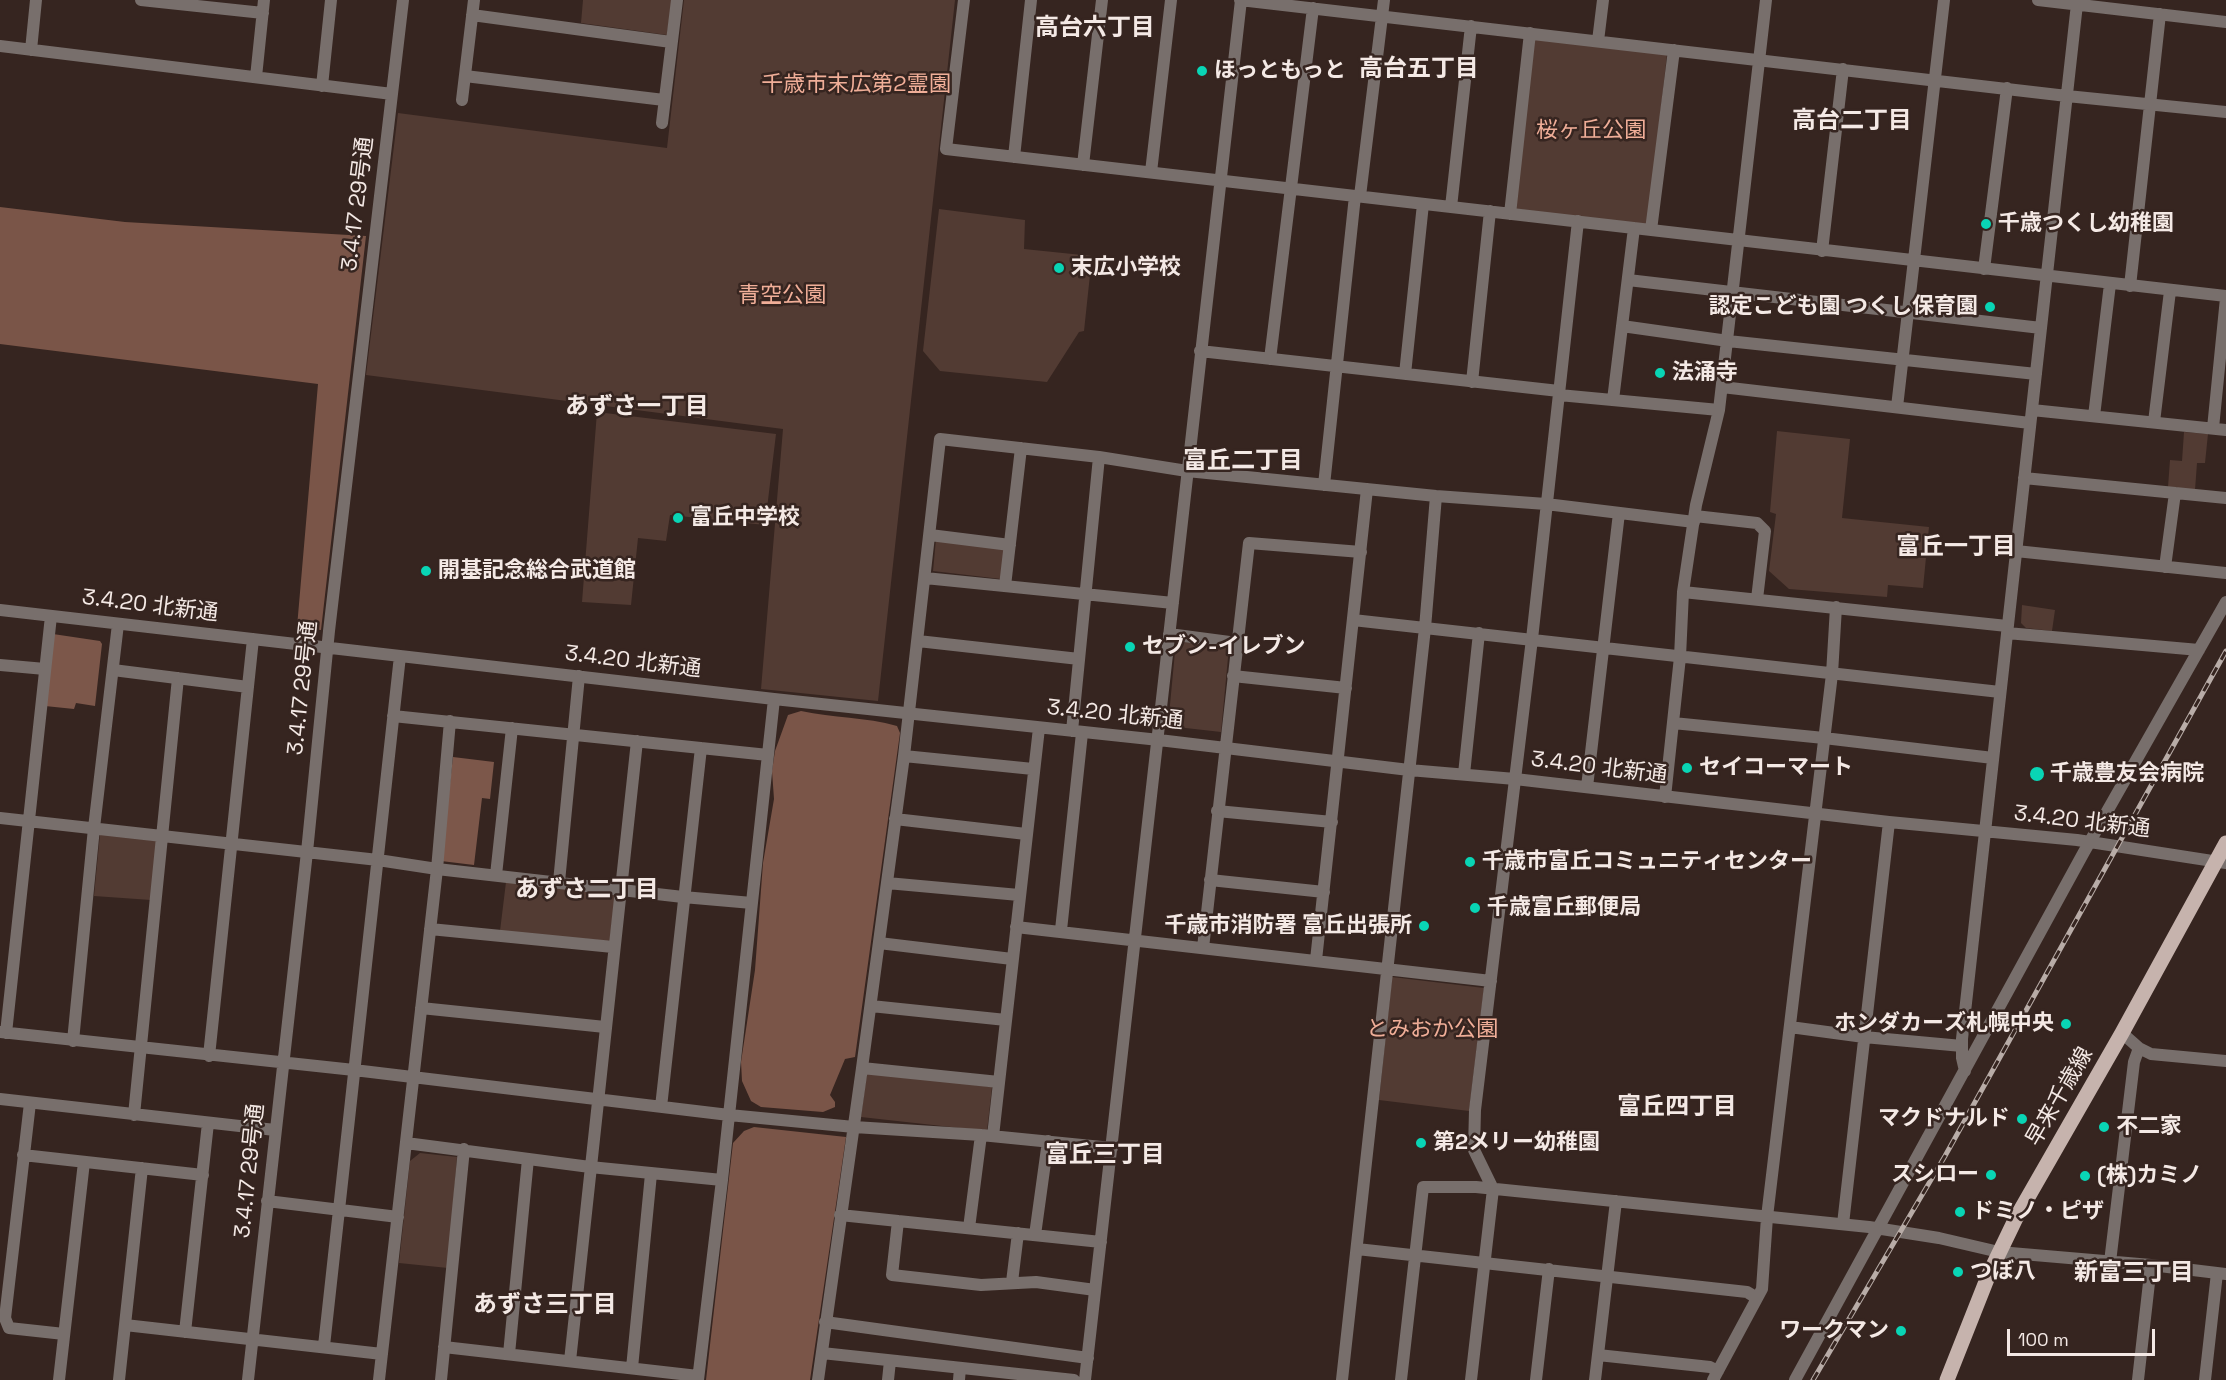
<!DOCTYPE html>
<meta charset="utf-8">
<style>
body{margin:0}
#map{position:relative;width:2226px;height:1380px;overflow:hidden;background:#362520;font-family:"Space Grotesk",sans-serif}
canvas{display:block}
.scale{position:absolute;left:2007px;top:1329px;width:148px;height:27px;box-sizing:border-box;border:3px solid #f4e9e5;border-top:0;padding-left:8px;font-size:18px;line-height:21px;white-space:nowrap;color:#f4e9e5;-webkit-text-stroke:4px #362520;paint-order:stroke}
</style>
<div id="map">
<canvas width="2226" height="1380"></canvas>
<div class="scale">100 m</div>
</div>
<script>
const context = document.querySelector('canvas').getContext('2d');
context.lineJoin = 'round';
function paint(path, color) { context.fillStyle = color; context.fill(path, 'evenodd'); }
function trace(path, color, width, dash) { context.strokeStyle = color; context.lineWidth = width; context.lineCap = dash ? 'butt' : 'round'; context.setLineDash(dash || []); context.stroke(path); }
function drawText(font, color, halo, rows, align = 'center') {
  context.font = font + ' "Space Grotesk","Noto Sans JP",sans-serif'; context.lineWidth = 5; context.setLineDash([]); context.textBaseline = 'middle'; context.strokeStyle = halo; context.fillStyle = color; for (const [text, x, y, turn = 0] of rows) {
    context.save(); context.translate(x, y); context.rotate((+turn || 0) * Math.PI / 180); context.textAlign = isNaN(turn) ? turn : align; if (halo) context.strokeText(text, 0, 0); context.fillText(text, 0, 0); context.restore();
  }
}
paint(new Path2D(`
 M583,0H672L667,35L581,23Z
 M684,0H955L878,701L761,689L783,429L366,375L398,113L667,148Z
 M1534,39L1667,54L1648,225L1515,209Z
 M939,209L1025,220L1024,249L1092,256L1084,331L1079,332L1047,382L940,371L923,351Z
 M597,412L776,434L765,525L670,515L666,541L638,538L631,605L582,602Z
 M1777,431L1850,439L1842,518L1929,527L1923,588L1888,585L1887,597L1789,589L1769,571L1776,514L1770,512Z
 M2184,432L2208,434L2205,463H2197L2195,490L2168,487L2170,460L2182,461Z
 M936,539L1005,548L1001,579L933,571Z
 M2022,605L2055,610L2052,631L2026,628L2021,623Z
 M1176,641L1229,647L1221,732L1168,726Z
 M100,834L157,841L151,900L94,896Z
 M506,882L612,892L615,895L610,940L608,941L500,931Z
 M1392,977L1484,988L1469,1111L1379,1100Z
 M867,1072L992,1087L987,1131L861,1117Z
 M420,1153L457,1157L448,1268L399,1263L410,1161Z`), '#523b33');
paint(new Path2D(`
 M0,207L125,222L366,236L321,630L297,627L318,384L0,344Z
 M801,711C833,718 866,717 897,726L900,733L855,1057L845,1059L830,1095L835,1102V1107L823,1112L761,1107L751,1101L742,1081L741,1062L755,970L763,863L774,799L772,771L775,751L788,715Z
 M754,1127L846,1137L810,1380H706L733,1143L744,1131Z`), '#7a5548');
paint(new Path2D(`
 M53,634L100,641L102,644L95,706L76,703L74,709L45,706Z
 M453,757L494,762L490,799L482,798L474,865L441,861Z`), '#7c574a');
trace(new Path2D(`
 M141,0L263,13
 M964,0L946,149L2226,296
 M1240,0L2067,96L2226,112
 M2038,0L2226,22
 M472,15L671,42
 M1598,41L1603,0
 M0,46L392,94
 M31,50L36,0
 M465,76L664,100
 M256,77L264,0
 M322,86L331,0
 M462,100L474,0
 M662,123L677,0
 M1014,157L1031,0
 M1083,165L1102,0
 M1151,172L1171,0
 M1360,196L1384,0
 M1451,207L1471,26
 M1510,214L1530,33
 M1651,230L1674,50
 M1822,251L1843,69
 M1984,269L2007,88
 M1628,280L2041,328
 M2130,286L2160,14
 M1622,326L1728,341L2036,374
 M1200,351L1559,391
 M1270,359L1313,8
 M1405,374L1423,204
 M1472,382L1490,211
 M1722,387L2030,423
 M1559,395L1719,410
 M1613,400L1634,228
 M1897,407L1944,0
 M2032,410L2226,430
 M2094,416L2110,284
 M2154,422L2170,291
 M2213,428L2226,298
 M2024,478L2226,498
 M1324,485L1355,196
 M1695,516L1757,523L1765,531L1757,599
 M930,535L1010,545
 M2016,551L2226,573
 M2165,567L2175,493
 M925,578L1173,603
 M1005,586L1021,448
 M1683,592L2007,626
 M0,610L774,699L1159,740L1409,770L1515,779L1889,822L2077,840L2226,863
 M1353,620L2000,692
 M2007,633L2199,650
 M1169,634L1237,643
 M918,641L1079,659
 M0,665L45,669
 M113,670L248,687
 M1233,676L1346,688
 M393,716L768,755
 M1673,723L1824,738L1993,758
 M1072,731L1099,457
 M904,756L1033,769
 M1464,774L1479,633
 M1587,787L1619,513
 M1665,797L1680,657L1683,592L1696,505L1719,410L1766,0
 M1217,811L1332,822
 M0,818L378,860L437,869L683,897L752,903
 M895,819L1026,834
 M496,875L512,728
 M1210,880L1324,892
 M559,882L579,676
 M887,883L1019,895
 M1016,927L1491,981
 M430,929L613,947
 M1061,930L1082,733
 M879,943L1012,959
 M1203,948L1249,543L1361,552
 M1316,960L1367,489
 M871,1006L1006,1020
 M421,1008L605,1027
 M1790,1027L1864,1037L1962,1046
 M0,1032L354,1070L729,1115L854,1127L981,1135L1112,1148
 M6,1033L51,616
 M2122,1033L2139,1048L2151,1054L2226,1061
 M73,1041L94,828L118,624
 M209,1056L253,639
 M862,1068L999,1082
 M1965,1071L1962,1058V1039L2077,4
 M0,1099L275,1130
 M30,1103L5,1318L9,1328L64,1334
 M661,1107L701,748
 M134,1115L178,678
 M993,1136L1039,728
 M406,1143L590,1167L722,1180
 M23,1155L203,1175
 M267,1201L398,1217
 M840,1215L1101,1242
 M898,1221L892,1275L981,1285L1036,1282L1095,1290
 M1843,1224L1889,822
 M969,1228L981,1135
 M1035,1235L1048,1141
 M1357,1249L1747,1292L1757,1298
 M2110,1262L2134,1062L2139,1048
 M1012,1282L1018,1233
 M825,1322L1088,1358
 M125,1325L382,1354
 M185,1332L208,1123
 M324,1346L400,656
 M444,1347L698,1376
 M822,1353L1074,1380
 M509,1354L528,1159
 M1598,1355L1710,1367L1718,1371
 M570,1361L637,741
 M632,1368L651,1174
 M59,1380L84,1162
 M119,1380L142,1168
 M248,1380L307,852L329,631L403,0
 M379,1380L437,869L450,721
 M441,1380L464,1149
 M698,1380L722,1180L774,699
 M818,1380L862,1068L904,756L940,439L1099,457L1187,471L1436,496L1546,504L1694,522
 M888,1380L890,1361
 M959,1380L960,1368
 M1085,1380L1241,0
 M1342,1380L1425,628L1436,496
 M1401,1380L1423,1187H1476L1869,1227L1939,1238L1999,1252L2151,1265L2226,1274
 M1471,1380L1493,1189L1474,1150L1475,1110L1532,639L1578,221
 M1536,1380L1549,1269
 M1595,1380L1616,1201
 M1713,1380L1762,1289L1767,1217L1832,674L1836,607
 M1795,1380L2084,852L2226,602
 M2138,1380L2151,1265
 M2205,1380L2217,1273`), '#786f6c', 12);
trace(new Path2D(`
 M1947,1380L1989,1274L2016,1218L2122,1033L2226,843`), '#c6b3ad', 15);
const rail = new Path2D(`
 M1813,1380L1945,1156L2226,651`);
trace(rail, '#b8aca7', 5);
trace(rail, '#362520', 3, [9]);
for (const [x, y, r, color] of [
 [1202,71,6,"#09d5b5"],
 [1986,224,6,"#09d5b5"],
 [1059,268,6,"#09d5b5"],
 [1990,307,6,"#09d5b5"],
 [1660,373,6,"#09d5b5"],
 [678,518,6,"#09d5b5"],
 [426,571,6,"#09d5b5"],
 [1130,647,6,"#09d5b5"],
 [1687,768,6,"#09d5b5"],
 [2037,774,8,"#09d5b5"],
 [1470,862,6,"#09d5b5"],
 [1475,908,6,"#09d5b5"],
 [1424,926,6,"#09d5b5"],
 [2066,1024,6,"#09d5b5"],
 [2022,1119,6,"#09d5b5"],
 [2104,1127,6,"#09d5b5"],
 [1421,1143,6,"#09d5b5"],
 [1991,1175,6,"#09d5b5"],
 [2085,1176,6,"#09d5b5"],
 [1960,1212,6,"#09d5b5"],
 [1958,1272,6,"#09d5b5"],
 [1901,1331,6,"#09d5b5"]
]) { const dot = new Path2D(); dot.arc(x, y, r, 0, 2 * Math.PI); context.fillStyle = color; context.fill(dot); trace(dot, '#362520', 2); }
drawText('bold 22px', '#f4e9e5', '#362520', [
 ["ほっともっと",1214,71],
 ["千歳つくし幼稚園",1998,224],
 ["末広小学校",1071,268],
 ["認定こども園 つくし保育園",1978,307,"right"],
 ["法涌寺",1672,373],
 ["富丘中学校",690,518],
 ["開基記念総合武道館",438,571],
 ["セブン-イレブン",1142,647],
 ["セイコーマート",1699,768],
 ["千歳豊友会病院",2050,774],
 ["千歳市富丘コミュニティセンター",1482,862],
 ["千歳富丘郵便局",1487,908],
 ["千歳市消防署 富丘出張所",1412,926,"right"],
 ["ホンダカーズ札幌中央",2054,1024,"right"],
 ["マクドナルド",2010,1119,"right"],
 ["不二家",2116,1127],
 ["第2メリー幼稚園",1433,1143],
 ["スシロー",1979,1175,"right"],
 ["(株)カミノ",2097,1176],
 ["ドミノ・ピザ",1972,1212],
 ["つぼ八",1970,1272],
 ["ワークマン",1889,1331,"right"]
], 'left');
drawText('22px', '#f0ae98', '#362520', [
 ["千歳市末広第2霊園",856,85],
 ["桜ヶ丘公園",1591,131],
 ["青空公園",782,296],
 ["とみおか公園",1432,1030]
]);
drawText('22px', '#f4e9e5', '#362520', [
 ["3.4.17 29号通",358,204,-83],
 ["3.4.20 北新通",150,606,7],
 ["3.4.20 北新通",633,662,7],
 ["3.4.17 29号通",303,688,-84],
 ["3.4.20 北新通",1115,715,6],
 ["3.4.20 北新通",1599,768,7],
 ["3.4.20 北新通",2082,822,7],
 ["早来千歳線",2060,1097,-60],
 ["3.4.17 29号通",250,1171,-84]
]);
drawText('bold 24px', '#f4e9e5', '#362520', [
 ["高台六丁目",1095,28],
 ["高台五丁目",1419,69],
 ["高台二丁目",1852,121],
 ["あずさ一丁目",637,407],
 ["富丘二丁目",1243,461],
 ["富丘一丁目",1956,547],
 ["あずさ二丁目",587,890],
 ["富丘四丁目",1677,1107],
 ["富丘三丁目",1105,1155],
 ["新富三丁目",2134,1273],
 ["あずさ三丁目",545,1305]
]);
</script>
